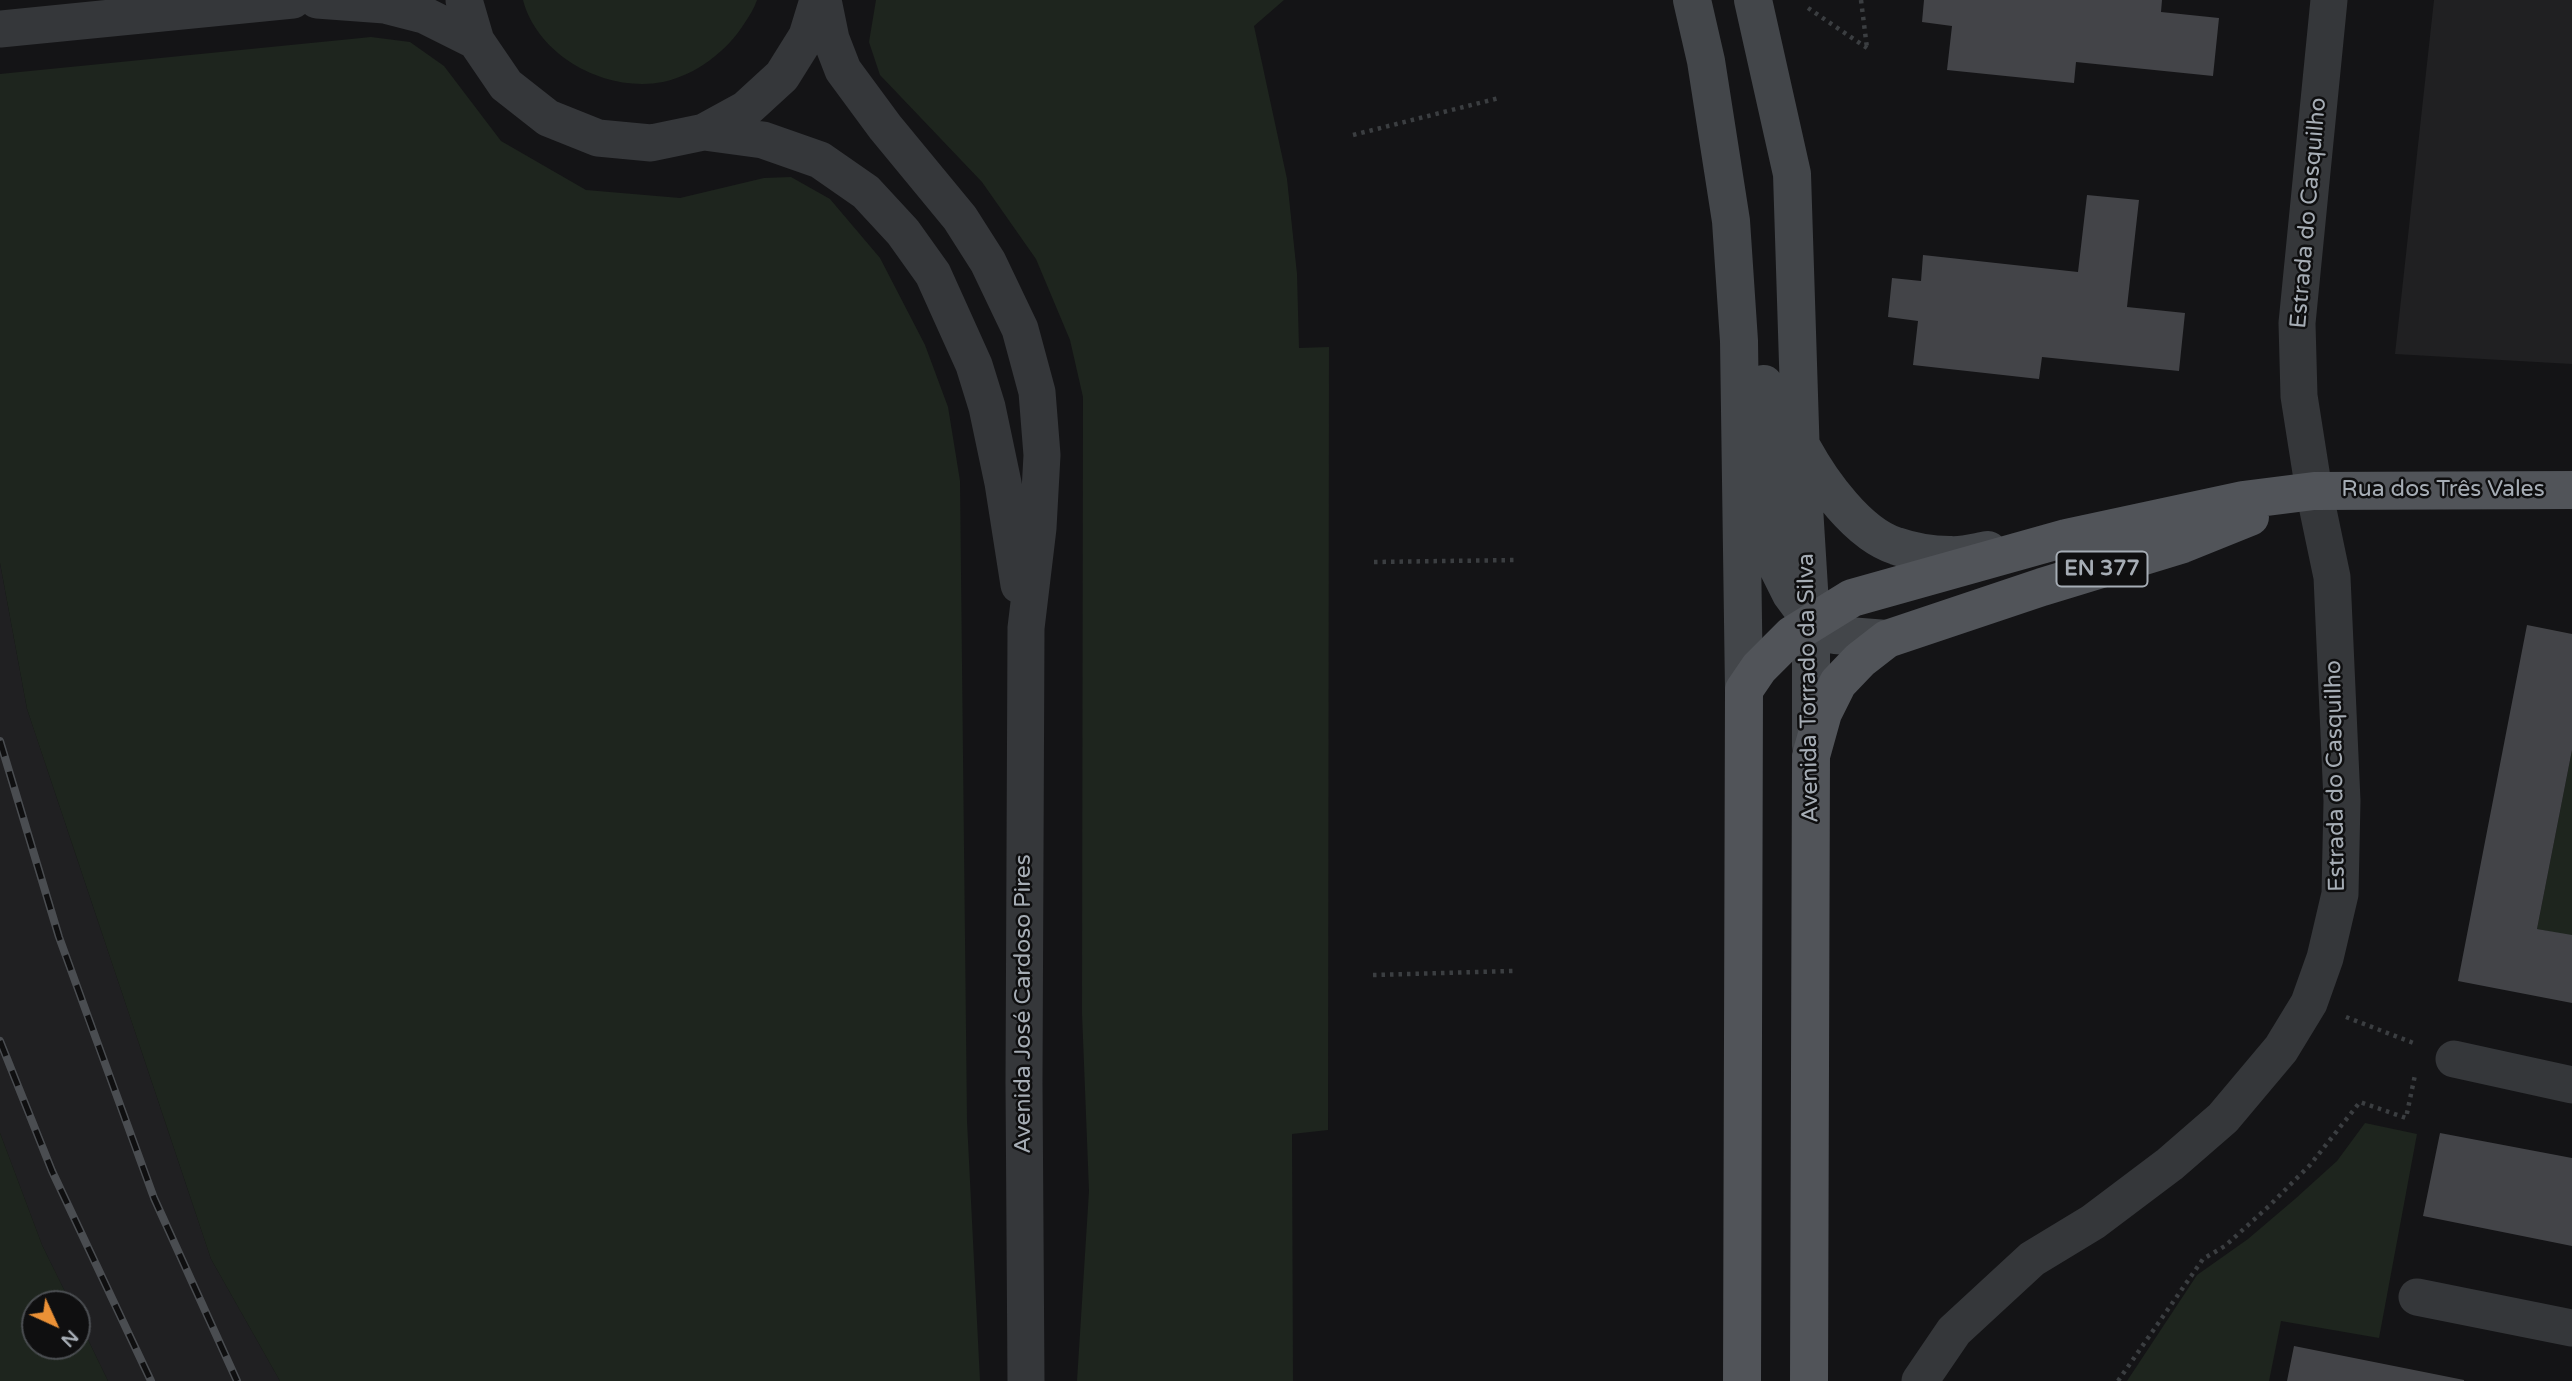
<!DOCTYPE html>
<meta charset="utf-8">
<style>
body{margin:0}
#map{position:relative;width:2572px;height:1381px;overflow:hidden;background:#141416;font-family:"Varela Round",sans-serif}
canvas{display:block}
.north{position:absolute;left:21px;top:1290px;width:70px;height:70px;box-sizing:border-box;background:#0f0f10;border:2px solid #4b4e52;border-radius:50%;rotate:135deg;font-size:19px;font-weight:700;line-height:28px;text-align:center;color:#a6adb5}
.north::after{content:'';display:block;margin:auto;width:24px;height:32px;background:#eb9136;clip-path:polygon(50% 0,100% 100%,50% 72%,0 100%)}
</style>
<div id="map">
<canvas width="2572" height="1381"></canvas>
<div class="north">N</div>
</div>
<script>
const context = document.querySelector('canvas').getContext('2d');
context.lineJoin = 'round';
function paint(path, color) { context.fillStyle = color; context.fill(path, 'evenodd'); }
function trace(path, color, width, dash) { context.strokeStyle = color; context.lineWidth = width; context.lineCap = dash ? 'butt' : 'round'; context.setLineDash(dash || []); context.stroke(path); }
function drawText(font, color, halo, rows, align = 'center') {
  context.font = font + ' "Varela Round",sans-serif'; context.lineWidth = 5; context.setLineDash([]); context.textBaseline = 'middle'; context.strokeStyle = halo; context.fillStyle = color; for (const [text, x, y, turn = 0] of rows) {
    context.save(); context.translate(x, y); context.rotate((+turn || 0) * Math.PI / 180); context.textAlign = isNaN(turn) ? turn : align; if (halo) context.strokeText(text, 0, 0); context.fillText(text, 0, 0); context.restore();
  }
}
paint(new Path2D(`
 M2434,0H2572V364L2395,354Z
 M0,563L27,709L211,1259L280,1381H108L77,1317V1304H71L42,1245L0,1133Z`), '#202022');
paint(new Path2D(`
 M523,0H757C754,9 749,16 744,24C727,51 696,75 663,82C607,93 538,57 523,0Z
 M876,0H1284L1254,26L1287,179L1297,274L1299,348L1329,347L1328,1130L1292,1134L1293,1381H1077L1089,1191L1082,1013L1083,397L1070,340L1036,259L982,182L880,75L869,42Z
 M371,37L410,42L444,66L501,141L586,190L680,198L764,178L791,177L830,199L880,258L925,345L948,407L960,481L967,1121L980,1381H280L211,1259L27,709L0,563V74Z
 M2572,750V936L2537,929Z
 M2365,1123L2417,1134L2379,1338L2281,1321L2269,1381H2127L2197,1275L2248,1239L2295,1199L2337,1161Z
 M0,1133L42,1245L71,1304H35V1346H77V1317L108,1381H0Z`), '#1e251e');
paint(new Path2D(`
 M1924,0H2162L2161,12L2219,18L2213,76L2076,62L2074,83L1947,70L1952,26L1922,22Z
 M2087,195L2139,200L2127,307L2185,313L2179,371L2042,357L2039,379L1913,365L1918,321L1888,317L1892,278L1921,281L1923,255L2078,272Z
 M2527,625L2572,634V750L2537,929L2572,935V1003L2458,981Z
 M2440,1133L2572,1158V1246L2423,1216Z
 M2294,1346L2464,1380V1381H2287Z`), '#434448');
trace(new Path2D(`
 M1861,0L1867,48
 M1808,8L1867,48
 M1353,135L1499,98
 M1374,562L1516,560
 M1373,975L1513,971
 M2346,1017L2416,1044
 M2118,1381L2203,1259L2225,1246L2269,1206L2310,1165L2360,1102L2406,1118L2415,1075`), '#3b3e41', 4.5, [3.5, 5]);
trace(new Path2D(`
 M317,0L385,5L424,15L476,41
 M464,0L476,41L506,85L548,118L598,138L651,143L704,132L746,109L782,76L807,36L818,0
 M823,0L831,39L843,70L885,127L960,218L988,262L1020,329L1037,392L1042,455L1038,528L1026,628L1024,1082L1026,1381
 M0,29L293,0
 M704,132L763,140L820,160L866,192L903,232L933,274L974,365L987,407L1003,483L1019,585
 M2454,1059L2572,1085
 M2417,1297L2572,1328
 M1920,1381L1954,1331L2032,1259L2093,1222L2170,1164L2223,1118L2281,1049L2309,1003L2325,958L2340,894L2342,801L2332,577L2314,491L2299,396L2297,323L2329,0`), '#35373a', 37);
trace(new Path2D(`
 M1692,0L1706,61L1731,221L1739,341L1744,690
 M1753,0L1792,174L1801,458L1811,621V746
 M1764,384L1773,532L1779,570L1791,594L1811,621L1835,635L1887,639
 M1803,449C1821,482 1858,534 1896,546C1913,552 1932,555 1950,555C1962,556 1976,552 1988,550`), '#43464a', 38);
trace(new Path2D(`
 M1742,1381L1744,690L1759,668L1792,635L1852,598L2066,538L2243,500L2314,491L2572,490
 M1809,1381L1811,756L1823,713L1838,683L1860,660L1887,639L2042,587L2183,544L2250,517`), '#515459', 38);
const rail = new Path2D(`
 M0,741L59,937L154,1198L237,1381
 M0,1041L52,1171L151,1381`);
trace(rail, '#4a4d51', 8);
trace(rail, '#0f0f10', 5, [16]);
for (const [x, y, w] of [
 [2102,569,91]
]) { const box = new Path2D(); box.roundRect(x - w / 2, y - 17.5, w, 35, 5); context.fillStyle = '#0f0f10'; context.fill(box); trace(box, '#a6adb5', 2); }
drawText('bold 21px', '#a6adb5', null, [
 ["EN 377",2102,569]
]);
drawText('23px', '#a6adb5', '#0f0f10', [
 ["Estrada do Casquilho",2309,213,-85],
 ["Rua dos Três Vales",2443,490],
 ["Avenida Torrado da Silva",1809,688,-91],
 ["Estrada do Casquilho",2336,776,-91],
 ["Avenida José Cardoso Pires",1024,1004,-90]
]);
</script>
